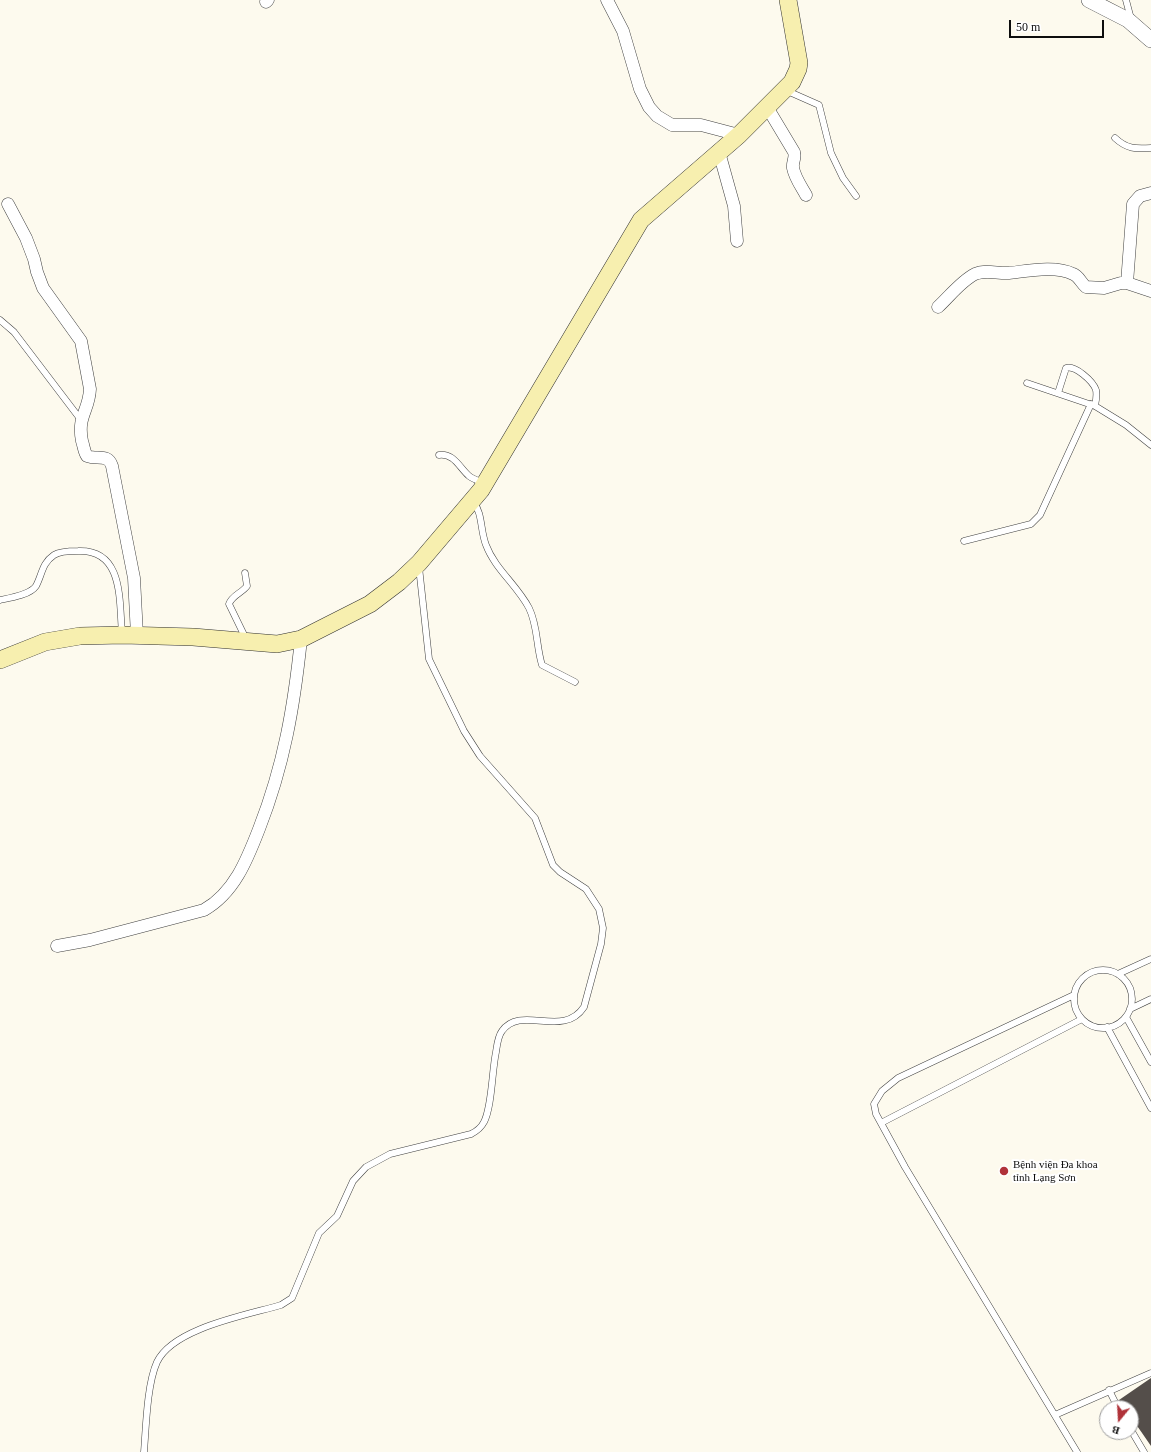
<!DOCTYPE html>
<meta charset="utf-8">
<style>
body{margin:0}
#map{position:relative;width:1151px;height:1452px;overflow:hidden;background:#fdfaee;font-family:Georgia,serif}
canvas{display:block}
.north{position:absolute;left:1099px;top:1400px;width:40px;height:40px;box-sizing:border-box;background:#fff;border:1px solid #9e9e9e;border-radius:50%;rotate:198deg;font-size:11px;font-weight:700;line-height:16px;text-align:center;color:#0d0d0d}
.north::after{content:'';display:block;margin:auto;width:14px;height:18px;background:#b03239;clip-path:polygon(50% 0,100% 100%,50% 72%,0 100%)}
.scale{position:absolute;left:1009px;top:20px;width:95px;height:18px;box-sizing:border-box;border:2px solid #0d0d0d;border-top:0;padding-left:5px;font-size:12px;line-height:14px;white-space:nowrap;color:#0d0d0d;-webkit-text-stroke:3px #fff;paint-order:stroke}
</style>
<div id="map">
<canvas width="1151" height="1452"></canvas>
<div class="north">B</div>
<div class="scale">50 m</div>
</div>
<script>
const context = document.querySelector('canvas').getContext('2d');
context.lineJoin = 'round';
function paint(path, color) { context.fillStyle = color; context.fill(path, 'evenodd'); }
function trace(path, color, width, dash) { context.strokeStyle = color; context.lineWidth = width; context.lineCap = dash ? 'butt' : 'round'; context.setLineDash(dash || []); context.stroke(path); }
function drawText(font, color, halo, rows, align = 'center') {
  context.font = font + ' Georgia,serif'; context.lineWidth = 4; context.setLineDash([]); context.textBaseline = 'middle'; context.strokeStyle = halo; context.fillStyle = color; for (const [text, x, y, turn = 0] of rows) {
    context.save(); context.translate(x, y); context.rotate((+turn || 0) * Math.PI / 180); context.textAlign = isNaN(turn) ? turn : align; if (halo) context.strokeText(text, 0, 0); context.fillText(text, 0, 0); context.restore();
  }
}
paint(new Path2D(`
 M1151,1378V1446L1131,1417V1408H1124L1119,1400Z`), '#544e4a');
const service = new Path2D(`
 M1126,0L1131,19
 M785,90L819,105L831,153L843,178L856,196
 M1115,138C1127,149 1135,149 1151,148
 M0,320L14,332L81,420
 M1027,383L1095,406L1126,425L1151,445
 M1058,393L1066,368C1075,365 1093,381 1096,390C1097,395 1096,401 1095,406
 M439,455C454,453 459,467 469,476C473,479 479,481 484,483
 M473,501C483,514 480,530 486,545C495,569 517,585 529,608C538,626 536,646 542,665L575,682
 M964,541L1031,524L1040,515L1091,404
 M245,573L247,586C242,593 232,595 229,604L246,639
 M0,600C10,598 30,595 36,586C42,575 42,563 54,555C60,551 71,551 78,551C124,549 119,601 122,633
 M1074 999a29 29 0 1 1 58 0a29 29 0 1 1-58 0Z
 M1118,974L1151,959
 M1074,995L898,1078L882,1091L874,1104L876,1114L905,1167L1077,1452
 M1130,1009L1151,999
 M1126,1017L1151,1062
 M1107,1027L1151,1108
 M881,1123L1082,1019
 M1109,1390L1118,1408
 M1055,1415L1151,1373
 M1131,1430L1144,1452
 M144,1452C146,1427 147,1384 157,1362C173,1328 247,1315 281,1305L292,1298L319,1233L337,1216L353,1181L366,1167L390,1154L471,1134C477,1131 481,1128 484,1122C492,1107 492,1070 496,1052C497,1045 498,1036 502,1031C521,1004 563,1039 584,1007L601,944L603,928L599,909L586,889L560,872L553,865L535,818L480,756L464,731L429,659L419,567`);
const minor = new Path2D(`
 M607,0L623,31L640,89L649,107L657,116L672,125H701L739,135
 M266,2L268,0
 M767,107L794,152C796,158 792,162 793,168C795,178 801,186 806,195
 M719,152L734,206L737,241
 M8,204L26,238L34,259L37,272L43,288L81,341L90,389C89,411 77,416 82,441C84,447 84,452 87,456C97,460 108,453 112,466L134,578L137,635
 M1127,283L1133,204L1140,196L1151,193
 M938,307C949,297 961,281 975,274C986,269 998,274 1009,273C1027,271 1056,265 1073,274C1079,276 1081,283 1086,287L1104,288L1121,283H1127L1151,291
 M57,946L90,940L204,910C234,893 247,860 259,829C284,765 294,707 301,639`);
const tertiary = new Path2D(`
 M1089,0L1128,20L1151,40`);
const secondary = new Path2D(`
 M0,660L45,642L80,636L123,635L193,637L277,644L301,639L370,604L399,582L419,563L481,490L641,220L739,135L792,82L798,69L799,63L788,0`);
trace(service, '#404040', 7);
trace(minor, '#404040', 13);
trace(tertiary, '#404040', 16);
trace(secondary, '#2f2f2f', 18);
trace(service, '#fff', 6);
trace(minor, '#fff', 12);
trace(tertiary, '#fff', 15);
trace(secondary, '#f7efaf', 17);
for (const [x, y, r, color] of [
 [1004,1171,5,"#b03239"]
]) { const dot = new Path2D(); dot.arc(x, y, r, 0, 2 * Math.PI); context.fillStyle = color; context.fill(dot); trace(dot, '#fff', 1.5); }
drawText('11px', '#0d0d0d', '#fff', [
 ["Bệnh viện Đa khoa",1013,1165],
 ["tỉnh Lạng Sơn",1013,1178]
], 'left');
</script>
